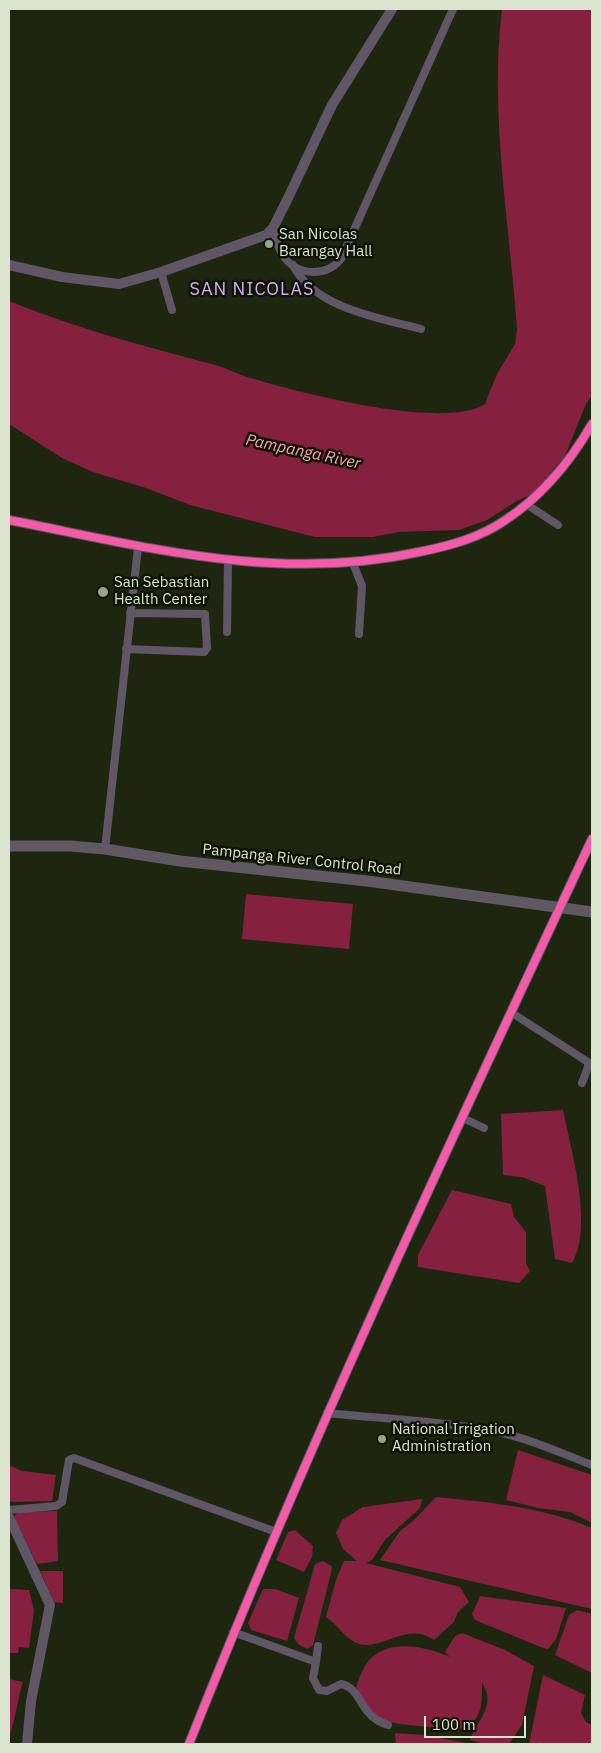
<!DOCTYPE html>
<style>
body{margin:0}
#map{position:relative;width:601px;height:1753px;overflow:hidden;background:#1e2610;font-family:"IBM Plex Sans",sans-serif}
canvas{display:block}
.frame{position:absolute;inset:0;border:10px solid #dae4ce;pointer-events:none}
.scale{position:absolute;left:424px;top:1716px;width:102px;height:22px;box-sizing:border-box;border:2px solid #dae4ce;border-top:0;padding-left:6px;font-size:15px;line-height:18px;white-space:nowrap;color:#dae4ce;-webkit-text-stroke:4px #0d1405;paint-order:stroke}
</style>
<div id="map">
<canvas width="601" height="1753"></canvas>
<div class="frame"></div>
<div class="scale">100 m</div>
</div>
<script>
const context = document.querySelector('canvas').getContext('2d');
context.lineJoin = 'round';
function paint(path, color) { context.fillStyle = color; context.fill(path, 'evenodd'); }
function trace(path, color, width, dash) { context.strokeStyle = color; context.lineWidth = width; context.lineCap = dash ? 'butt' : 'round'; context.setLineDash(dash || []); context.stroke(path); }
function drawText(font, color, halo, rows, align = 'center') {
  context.font = font + ' "IBM Plex Sans",sans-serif'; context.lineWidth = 5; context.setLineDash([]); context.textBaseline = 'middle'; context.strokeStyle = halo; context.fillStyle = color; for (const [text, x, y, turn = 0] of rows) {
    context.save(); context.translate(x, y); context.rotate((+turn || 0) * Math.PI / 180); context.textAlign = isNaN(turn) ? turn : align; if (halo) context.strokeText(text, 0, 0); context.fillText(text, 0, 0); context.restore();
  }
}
paint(new Path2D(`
 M502,9H592V395L586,404L565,456L553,470L544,485L534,493L517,501L487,520L459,530L398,532L373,537H315L190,505L146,488L93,472L62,458L9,424V301C77,329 148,347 219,366C228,369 235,373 244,376C292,391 444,431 485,404L497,374L515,344L517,330C510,224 489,115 502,9Z
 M246,894L353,904L349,949L242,939Z
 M563,1110C571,1150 594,1227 572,1263L555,1259L545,1186L522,1177L503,1175L501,1114Z
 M452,1190L511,1204L514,1217L526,1232V1263L530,1271L519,1283L418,1267V1255Z
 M518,1450L592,1475V1523L570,1512L538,1508L506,1500Z
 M9,1465L22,1471L56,1475L52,1501L12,1502L9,1500Z
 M436,1497C489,1502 542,1507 592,1528V1609L380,1560L400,1531L413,1521Z
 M422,1499L420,1508L385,1540L372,1560L366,1563L460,1587L469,1602L458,1612L454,1622L434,1640C407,1621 382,1651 359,1644C346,1640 337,1624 326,1617L336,1580L344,1561H357L343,1549L336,1533L342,1520L363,1507Z
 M57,1511L58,1561L37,1564L14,1517L18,1512Z
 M295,1530L313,1546L312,1557L304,1572L276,1560L288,1532Z
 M323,1561L332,1566L331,1573L313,1645L307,1649L298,1644L294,1638L315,1564Z
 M40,1571H63V1603L54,1602Z
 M9,1589L29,1590L34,1610L29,1648L19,1647L18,1653H9Z
 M263,1589H275L299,1598L287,1641L251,1630L248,1623Z
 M480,1596L566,1608L556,1639L548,1649L543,1648L475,1620L472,1614Z
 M577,1610L592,1614V1673L555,1655L569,1615Z
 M462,1633L505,1650L534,1666L522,1725L509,1744H485L470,1740C477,1721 497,1704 482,1683C482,1702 483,1716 466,1729C448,1728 392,1726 379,1718C368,1712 362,1698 356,1687C360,1677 364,1664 372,1657C394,1639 427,1647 450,1657L445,1652L455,1636Z
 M543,1675L585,1695L581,1713L586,1722L592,1725V1744H529Z
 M9,1679L23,1682C17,1700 16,1719 9,1737Z
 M395,1733L424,1735L471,1744H396Z`), '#85203e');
trace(new Path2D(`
 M273,228C275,237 277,246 282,254C296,276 325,278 341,259L453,9
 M293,265C314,308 379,318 421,329
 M161,272L172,310
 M526,504L558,525
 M353,563L362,586L359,634
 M227,632L228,560
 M126,649L204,652L207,648L205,614L130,613
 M105,849L138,547
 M512,1013L588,1062V1067L582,1083
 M463,1118L484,1128
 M327,1413C384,1419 442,1421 498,1432C530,1439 561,1453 592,1465
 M9,1510L56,1506L62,1502L69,1460L74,1458L276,1532
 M233,1632L316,1662L313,1678L319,1690L327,1691L341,1684C356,1687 359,1702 368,1712C373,1719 380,1722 388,1725
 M316,1662L318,1646`), '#5f5765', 8);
trace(new Path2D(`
 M9,265L62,277L119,284L161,272L266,235L273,228L288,198L332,105L392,9
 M9,520C147,547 277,583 419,552C449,546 479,538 504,521C541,497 570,462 592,424
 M9,1517L50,1605L31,1701L27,1744
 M189,1744C311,1437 452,1138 592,839`), '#5f5765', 10);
trace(new Path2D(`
 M9,846H70L105,849L180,861L367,881L592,912`), '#5f5964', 11);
trace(new Path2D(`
 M9,520C147,547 277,583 419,552C449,546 479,538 504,521C541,497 570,462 592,424
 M189,1744C311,1437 452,1138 592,839`), '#f35aa7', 8);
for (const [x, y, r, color] of [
 [269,244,5,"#98a28c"],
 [103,592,6,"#98a28c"],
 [382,1439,5,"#98a28c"]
]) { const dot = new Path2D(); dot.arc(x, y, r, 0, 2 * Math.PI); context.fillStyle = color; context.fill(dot); trace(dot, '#0d1405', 2); }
drawText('15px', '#dae4ce', '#0d1405', [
 ["San Nicolas",279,235],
 ["Barangay Hall",279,252],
 ["San Sebastian",114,583],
 ["Health Center",114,600],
 ["National Irrigation",392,1430],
 ["Administration",392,1447]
], 'left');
drawText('15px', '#dae4ce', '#0d1405', [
 ["Pampanga River Control Road",302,860,6]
]);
drawText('italic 16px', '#fba2b3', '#0d1405', [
 ["Pampanga River",303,452,12]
]);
context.letterSpacing = '1px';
drawText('18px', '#d2aff2', '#0d1405', [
 ["SAN NICOLAS",252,290]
]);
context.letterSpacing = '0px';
</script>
